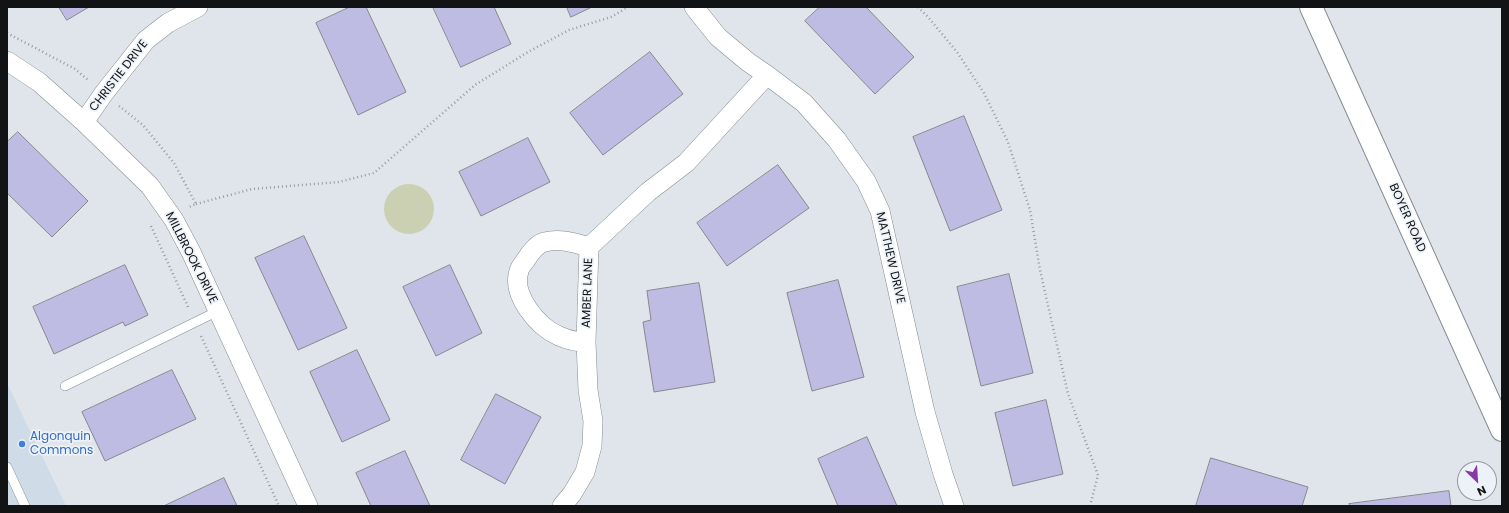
<!DOCTYPE html>
<style>
body{margin:0}
#map{position:relative;width:1509px;height:513px;overflow:hidden;background:#dfe5eb;font-family:Poppins,sans-serif}
canvas{display:block}
.frame{position:absolute;inset:0;border:8px solid #111315;pointer-events:none}
.north{position:absolute;left:1457px;top:461px;width:40px;height:40px;box-sizing:border-box;background:#ecf2f8;border:1px solid #94999d;border-radius:50%;rotate:155deg;font-size:11px;font-weight:700;line-height:16px;text-align:center;color:#111315}
.north::after{content:'';display:block;margin:auto;width:14px;height:18px;background:#8a38a7;clip-path:polygon(50% 0,100% 100%,50% 72%,0 100%)}
</style>
<div id="map">
<canvas width="1509" height="513"></canvas>
<div class="frame"></div>
<div class="north">N</div>
</div>
<script>
const context = document.querySelector('canvas').getContext('2d');
context.lineJoin = 'round';
function paint(path, color) { context.fillStyle = color; context.fill(path, 'evenodd'); }
function trace(path, color, width, dash) { context.strokeStyle = color; context.lineWidth = width; context.lineCap = dash ? 'butt' : 'round'; context.setLineDash(dash || []); context.stroke(path); }
function drawText(font, color, halo, rows, align = 'center') {
  context.font = font + ' Poppins,sans-serif'; context.lineWidth = 3.5; context.setLineDash([]); context.textBaseline = 'middle'; context.strokeStyle = halo; context.fillStyle = color; for (const [text, x, y, turn = 0] of rows) {
    context.save(); context.translate(x, y); context.rotate((+turn || 0) * Math.PI / 180); context.textAlign = isNaN(turn) ? turn : align; if (halo) context.strokeText(text, 0, 0); context.fillText(text, 0, 0); context.restore();
  }
}
paint(new Path2D(`
 M7,383L66,506H7Z`), '#cfdbe6');
paint(new Path2D(`
 M384 209a25 25 0 1 1 50 0a25 25 0 1 1-50 0Z`), '#cad0b1');
const building = new Path2D(`
 M59,7H89L67,20Z
 M350,7H366L406,92L358,115L316,23Z
 M433,7H494L511,44L461,67Z
 M567,7H592L571,17Z
 M820,7H866L914,57L875,94L805,21Z
 M650,52L683,94L603,155L570,113Z
 M964,116L1002,210L950,231L913,137Z
 M18,132L88,201L52,237L7,193V142Z
 M528,138L550,182L481,216L459,172Z
 M778,165L809,208L727,266L697,223Z
 M304,236L347,328L298,350L255,258Z
 M125,265L148,315L125,326L123,322L54,354L33,307Z
 M450,265L482,333L436,356L403,287Z
 M1009,274L1033,373L981,386L957,287Z
 M838,280L864,377L812,391L787,293Z
 M699,283L715,382L654,392L643,322L651,320L647,291Z
 M357,350L390,420L342,442L310,372Z
 M172,370L196,419L105,461L82,412Z
 M496,394L541,417L505,484L461,460Z
 M1046,400L1063,474L1013,486L995,413Z
 M867,437L897,506H838L818,459Z
 M405,451L430,506H371L356,473Z
 M1211,458L1308,487L1302,506H1196Z
 M224,478L237,506H164Z
 M1449,491L1451,506H1350L1349,504Z`);
paint(building, '#bfbce4');
trace(building, '#88878e', 1);
const lane = new Path2D(`
 M65,386L218,311
 M7,467L25,506`);
const street = new Path2D(`
 M694,7L718,37L748,62L767,75L804,103L837,140L866,181L880,211L925,412L943,474L954,506
 M7,61L39,82L84,122L150,186L174,220L191,252L308,506
 M84,122L104,93L146,40L168,23L198,7
 M586,342C576,342 568,340 559,336C538,327 511,295 519,271C520,266 525,262 527,258C530,253 538,243 545,242C560,238 575,243 589,247
 M562,506L572,494L585,472L592,446L593,421L588,390L586,342L589,247L648,192L686,163L767,75`);
const secondary = new Path2D(`
 M1311,7L1502,430`);
trace(lane, '#878c91', 10);
trace(street, '#878c91', 20);
trace(secondary, '#878c91', 24);
trace(new Path2D(`
 M918,7L928,17L957,52L984,93L1008,142L1030,210L1040,270L1068,394L1098,475L1090,506
 M7,33L75,69L88,80
 M119,106L143,125L174,163L196,204L189,207
 M196,204L252,189L339,182L374,173L475,85L528,52L569,30L611,17L628,7
 M151,226L189,309
 M201,336L279,506`), '#979ba0', 2.5, [1, 3]);
trace(lane, '#fff', 9);
trace(street, '#fff', 19);
trace(secondary, '#fff', 22);
for (const [x, y, r, color] of [
 [22,444,4,"#3f7fe0"]
]) { const dot = new Path2D(); dot.arc(x, y, r, 0, 2 * Math.PI); context.fillStyle = color; context.fill(dot); trace(dot, '#ecf2f8', 1.5); }
drawText('12px', '#111315', '#ecf2f8', [
 ["CHRISTIE DRIVE",119,76,-52],
 ["BOYER ROAD",1407,218,66],
 ["MILLBROOK DRIVE",191,258,63],
 ["MATTHEW DRIVE",890,258,77],
 ["AMBER LANE",588,293,-88]
]);
drawText('12px', '#366cbe', '#ecf2f8', [
 ["Algonquin",30,437],
 ["Commons",30,451]
], 'left');
</script>
